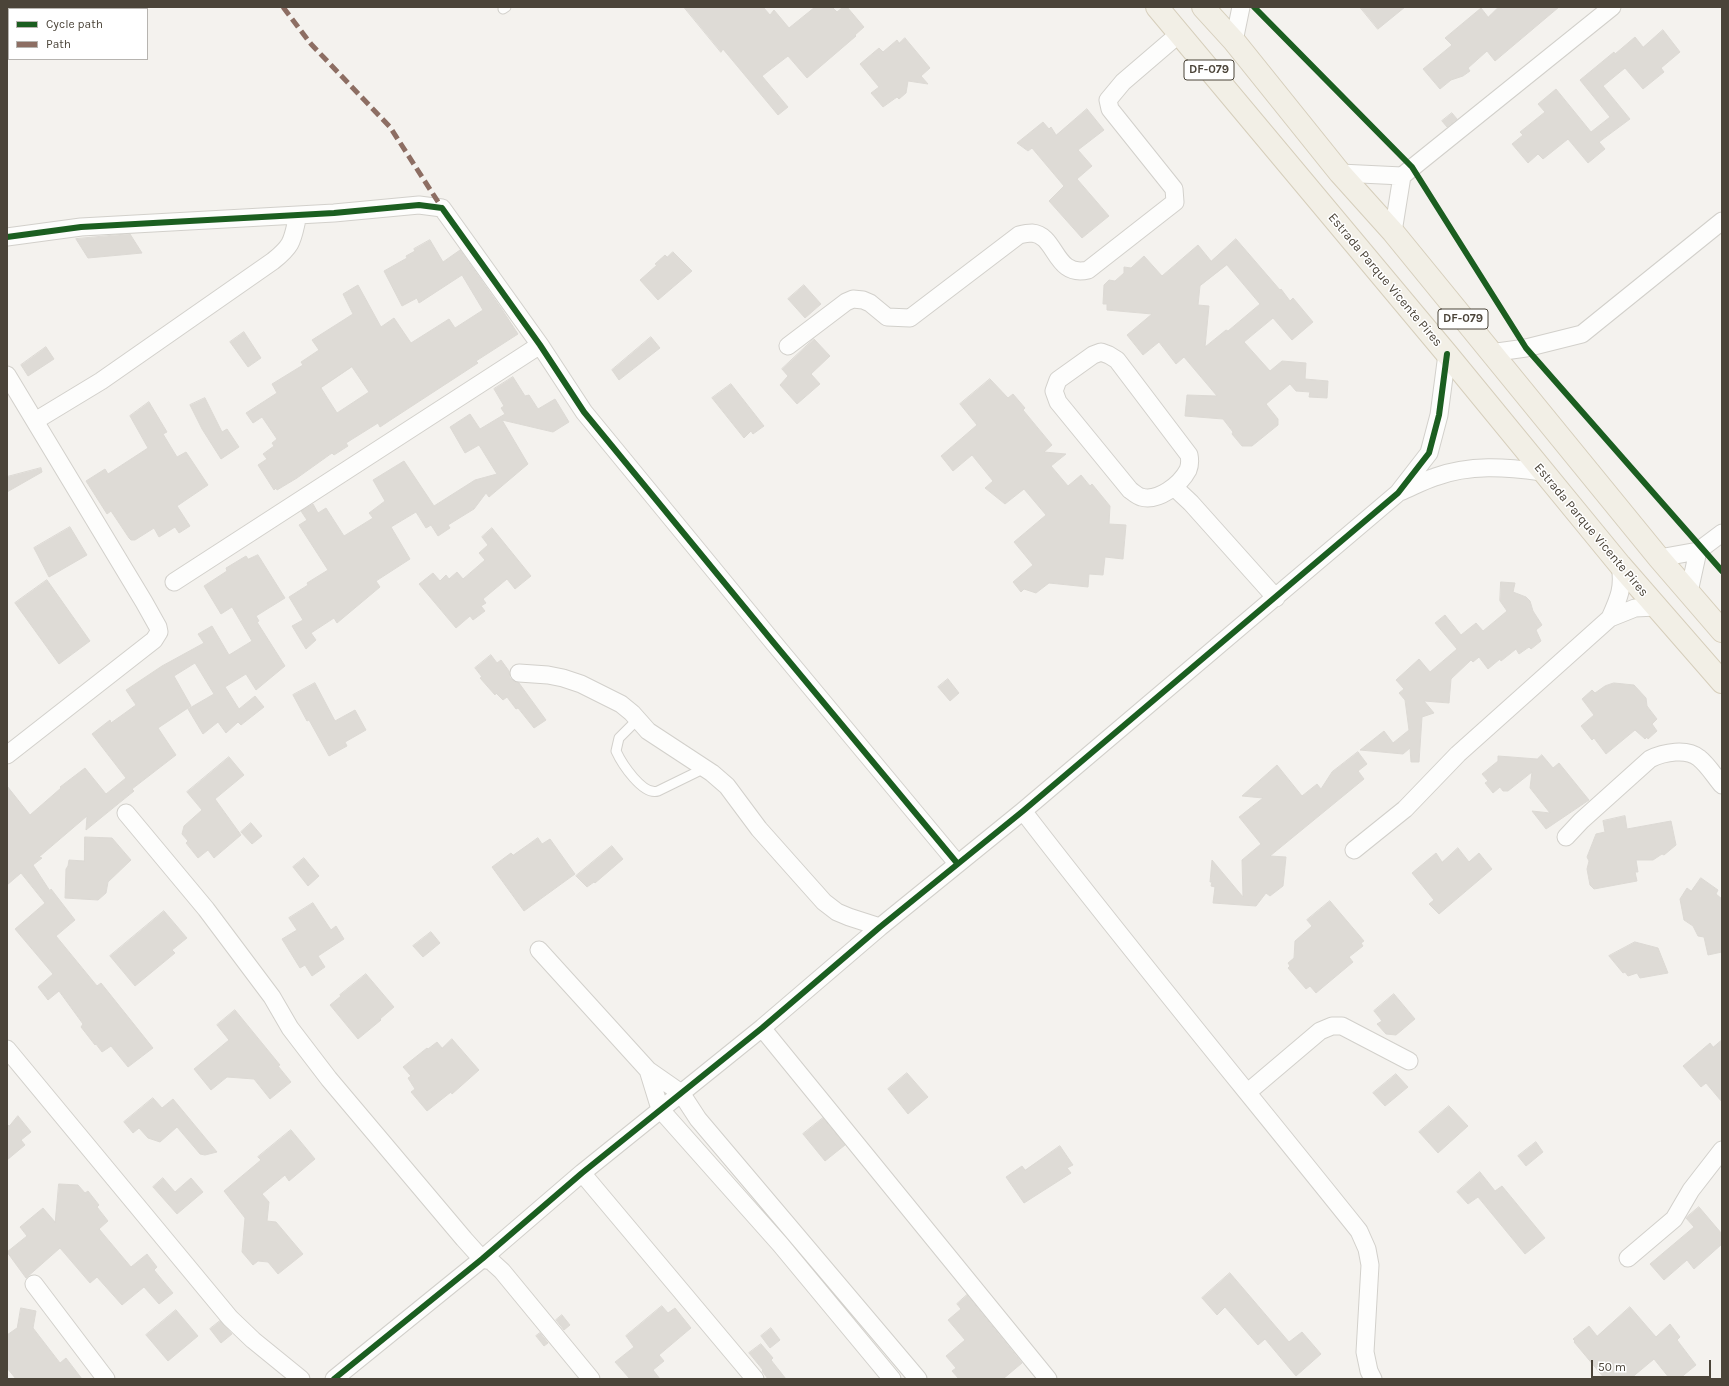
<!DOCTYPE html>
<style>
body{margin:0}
#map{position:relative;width:1729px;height:1386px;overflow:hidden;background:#f4f2ee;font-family:Karla,sans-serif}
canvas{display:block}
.frame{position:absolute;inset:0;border:8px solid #4b4439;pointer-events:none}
.legend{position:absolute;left:8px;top:8px;width:140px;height:52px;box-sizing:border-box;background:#fff;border:1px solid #b7b4b0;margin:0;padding:5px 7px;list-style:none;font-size:12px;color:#4b4439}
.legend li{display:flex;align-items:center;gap:8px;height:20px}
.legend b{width:20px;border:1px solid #b7b4b0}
.scale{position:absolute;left:1591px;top:1360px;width:120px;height:18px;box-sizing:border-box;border:2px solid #4b4439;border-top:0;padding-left:5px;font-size:12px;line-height:14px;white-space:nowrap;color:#4b4439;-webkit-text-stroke:3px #fff;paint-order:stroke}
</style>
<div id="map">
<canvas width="1729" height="1386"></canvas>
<div class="frame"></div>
<ul class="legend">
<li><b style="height:5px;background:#1b5e20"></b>Cycle path</li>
<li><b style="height:5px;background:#8d6e63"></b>Path</li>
</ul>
<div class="scale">50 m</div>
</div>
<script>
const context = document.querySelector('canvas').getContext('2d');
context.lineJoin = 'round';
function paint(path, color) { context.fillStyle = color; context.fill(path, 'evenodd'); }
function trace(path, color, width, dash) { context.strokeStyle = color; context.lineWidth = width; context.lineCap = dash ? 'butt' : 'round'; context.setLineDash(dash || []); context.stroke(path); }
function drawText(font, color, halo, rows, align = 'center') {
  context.font = font + ' Karla,sans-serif'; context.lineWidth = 3; context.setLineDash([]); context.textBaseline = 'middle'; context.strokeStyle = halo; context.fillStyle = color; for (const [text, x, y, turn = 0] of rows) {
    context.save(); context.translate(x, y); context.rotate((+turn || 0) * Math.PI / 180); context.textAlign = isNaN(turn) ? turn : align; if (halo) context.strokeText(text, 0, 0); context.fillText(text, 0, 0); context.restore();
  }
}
const building = new Path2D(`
 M684,7H763L770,15L774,10L789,28L815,7H832L837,12L843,7H847L864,27L855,35L856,36L807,78L788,56L762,76L788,107L778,115L723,49L721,52Z
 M1360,7H1405L1378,29Z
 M1499,7H1559L1495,61L1487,51L1468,68L1470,71L1463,76L1451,80L1440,89L1423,69L1452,45L1445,38L1481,8L1488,17Z
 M1663,30L1680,52L1661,68L1664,72L1643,89L1625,68L1603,86L1630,119L1599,142L1605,149L1588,163L1568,139L1543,159L1538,154L1528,163L1512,144L1523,135L1520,132L1545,112L1538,104L1556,89L1591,132L1610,117L1580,80L1614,52L1615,54L1635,37L1643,47Z
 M905,38L930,68L921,76L928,84L908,81L906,93L899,99L897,97L883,107L871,93L879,87L860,64L879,48L883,52L897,40L899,43Z
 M1087,109L1104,130L1078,150L1092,166L1077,179L1109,216L1082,238L1049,201L1064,186L1032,148L1028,151L1017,143L1043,122L1049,129L1051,127L1056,135Z
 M1452,113L1457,119L1447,127L1442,121Z
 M130,234L142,253L88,258L76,239Z
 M1236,239L1280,290L1281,289L1290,301L1293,298L1313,322L1292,340L1273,318L1244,342L1270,371L1282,361L1306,363L1305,379L1328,381L1327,398L1309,397L1310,392L1296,391L1290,384L1266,404L1278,419V425L1252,446H1242L1232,434L1233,432L1223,419L1185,416L1187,395L1217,396L1184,357L1176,364L1159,342L1143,355L1127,335L1152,314L1107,310V304H1103L1104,285L1109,280L1115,281L1124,273V267L1131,268L1144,256L1162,276L1198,245L1211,261ZM1227,265L1260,304L1228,331L1226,330L1205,347L1209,306L1198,305L1200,286Z
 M430,240L443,262L460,250L503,311L518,334L476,361L478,363L389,421L380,427L378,423L346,443L348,446L334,455L332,453L297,478L277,490L276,488L274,490L258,465L267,459L263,454L274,446L272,443L277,439L262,417L253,423L246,413L277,393L272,384L303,365L301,362L319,350L312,340L353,314L343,294L358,285L381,327L394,318L411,343L449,319L455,328L483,310L462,275L419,303L417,298L402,306L384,271L407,258L406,256L415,251L414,249ZM352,367L369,392L337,413L321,388Z
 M673,252L692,271L658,300L640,280L657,265L655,264L665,255L667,257Z
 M804,285L821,304L805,318L788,299Z
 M244,332L261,358L248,367L230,342Z
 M651,337L660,348L619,380L612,370Z
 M814,339L830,356L811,374L820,384L797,404L780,385L788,376L782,369Z
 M46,347L54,359L28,376L21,365Z
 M513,377L525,396L529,395L538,409L555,399L569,422L553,432L502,420L528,464L489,497L486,493L474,509L448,525L450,528L438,536L431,525L426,528L416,512L391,527L410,559L376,581L380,587L337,623L334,618L311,633L316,640L306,649L292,626L303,620L289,597L308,585L307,583L328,570L299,525L307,520L301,511L313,504L318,513L326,508L344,536L373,518L369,513L385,501L373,480L404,461L434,506L475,480L497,474L479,445L465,453L450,427L470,414L480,429L505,414L501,408L504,406L494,389Z
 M990,379L1008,398L1013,394L1025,408L1023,410L1052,445L1044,452L1066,454L1051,466L1068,486L1081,475L1090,486L1092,484L1110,506L1109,524L1126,525L1123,559L1105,557L1103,575L1089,574L1088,587L1049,583L1036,593L1024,589L1021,592L1013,582L1033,565L1014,542L1046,515L1024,489L1005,504L985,488L993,481L972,455L953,471L941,456L977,425L960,404Z
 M731,384L764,426L753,434L751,431L744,438L712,398Z
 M205,398L222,432L227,429L239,447L221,459L202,429L190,405Z
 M149,402L167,432L163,434L177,457L186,452L208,485L177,506L190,526L179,533L175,527L159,537L154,528L135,540H131L129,538L111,511L107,514L86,481L105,469L108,474L148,448L130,416Z
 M41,468L42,472L7,492V477Z
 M70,527L87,555L49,577L34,548Z
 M492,528L531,576L515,589L507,579L483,599L486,603L481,606L485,611L473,620L470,616L456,628L419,584L433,573L440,581L446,575L449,579L457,572L463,579L485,560L479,553L488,545L482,537Z
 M258,555L285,598L256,616L259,621L257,622L285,666L256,690L246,674L225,687L239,709L255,696L264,707L241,725L238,722L226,733L218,722L203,734L188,709L214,694L195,663L174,676L191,706L158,728L176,755L132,789L134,791L86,830L87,816L39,857L42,858L33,865L50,891L51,889L75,920L56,936L97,986L101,983L153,1048L128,1067L111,1046L102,1052L96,1044L95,1045L81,1027L83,1024L59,991L48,1000L38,987L53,974L15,929L45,903L21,873L7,885V786L30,815L61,788L60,787L85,768L106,794L126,778L92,734L110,720L111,723L136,705L126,690L162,666L204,643L198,634L212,626L229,655L252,641L232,607L221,614L204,586L227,571L226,568L246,556L248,559Z
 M47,580L90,641L59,664L15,603Z
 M1501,582L1515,583L1513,592L1526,597L1530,601L1533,611L1542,625L1536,630L1541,641L1531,649L1529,647L1519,654L1516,649L1501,661L1500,659L1488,669L1479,657L1473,662L1471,660L1451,679L1449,703L1424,701L1434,713L1422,717L1419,762H1411L1410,748L1403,754L1360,750L1384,731L1393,743L1409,730L1405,700L1399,693L1404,689L1396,680L1419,659L1430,672L1457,649L1435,623L1445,615L1461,635L1476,623L1483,631L1507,611L1500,601Z
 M491,655L497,663L501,660L509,671L510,678L514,681L519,683L546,720L534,728L518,708L516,709L507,697L503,700L496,693L495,695L480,678L482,677L475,668Z
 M948,679L959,693L950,701L938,687Z
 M315,683L335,721L355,710L366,730L345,742L347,746L329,756L309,720L307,721L293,695Z
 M1614,683L1634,685L1646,698L1647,706L1657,719L1652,724L1657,731L1648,739L1647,737L1645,739L1635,730L1606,754L1594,738L1592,740L1581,726L1594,715L1582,699L1592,690L1595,693L1605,686Z
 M1358,752L1367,764L1358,771L1364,779L1270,856L1286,857L1283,886L1270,896L1266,893L1256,906L1213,903L1215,887L1211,886L1212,882H1210L1212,860L1243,897L1242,860L1261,844L1239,817L1263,798L1242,796L1277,765L1302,796L1317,784L1321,789L1332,772Z
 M1542,755L1553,768L1559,763L1589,800L1546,829L1532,811L1550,813L1530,788L1532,772L1508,791H1503L1500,787L1493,793L1485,783L1488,781L1482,774L1498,761V756L1537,759Z
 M229,757L244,775L215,799L241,835L214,858L208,850L198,858L186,843L188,841L182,834L184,826L202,810L187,792Z
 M1625,816L1627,829L1671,821L1676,845L1664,855L1662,854L1653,860H1636L1638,872H1635L1637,881L1594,889L1590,885L1587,869L1589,861L1587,857L1596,834L1605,832L1603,821Z
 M251,823L262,836L252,844L241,832Z
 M85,837L112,838L131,860L108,882L106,893L98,900L65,898L66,869L68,866L69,860L84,861Z
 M538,838L542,844L550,839L575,874L524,911L492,867L511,853L513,855Z
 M612,846L623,859L595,883L594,882L587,887L576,876Z
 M1458,848L1469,862L1479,853L1492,869L1439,914L1429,904L1434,900L1412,873L1436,853L1442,862Z
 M304,858L319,876L308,886L293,867Z
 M1701,878L1718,890L1716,894L1722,899V952L1708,955L1704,937L1698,936L1693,926L1684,920L1680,899L1687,888L1691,891Z
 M1330,901L1364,941L1361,943L1363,946L1349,957L1353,962L1316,993L1310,986L1306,989L1288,968L1290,966L1288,963L1294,958L1295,941L1312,926L1307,920Z
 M313,903L331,930L336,926L344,939L318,956L325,967L312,976L305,965L300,968L282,939L297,930L289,918Z
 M164,911L187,938L172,950L175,953L135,986L110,956Z
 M431,932L440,943L423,957L413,946Z
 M1635,942L1658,948L1668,973L1640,978L1637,973L1628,976L1625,972L1623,973L1609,956Z
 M366,974L394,1007L380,1019L381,1020L358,1039L330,1005L341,996L340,995Z
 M1394,994L1415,1019L1396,1035L1386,1034L1377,1024L1382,1021L1374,1011Z
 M235,1010L280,1065L278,1066L291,1082L270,1099L254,1079L227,1077L211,1090L194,1069L229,1040L217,1025Z
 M452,1039L479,1070L452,1094L451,1092L427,1111L411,1092L415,1089L408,1078L411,1076L403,1067L427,1048L428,1049L437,1042L442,1048Z
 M1722,1040V1102L1706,1083L1701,1087L1683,1066L1710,1043L1713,1047Z
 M907,1073L928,1097L908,1114L888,1089Z
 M1396,1074L1408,1087L1385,1106L1373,1093Z
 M153,1098L162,1108L173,1099L217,1152L205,1155L200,1154L177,1127L160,1142L148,1138L139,1128L133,1133L124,1122Z
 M1449,1106L1468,1126L1438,1153L1419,1132Z
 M18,1116L31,1132L21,1140L25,1145L7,1160V1124L9,1126Z
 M823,1118L845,1145L825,1161L803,1134Z
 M291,1130L315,1159L289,1181L285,1175L262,1194L269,1202L267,1221L276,1222L303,1254L278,1274L268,1262L258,1261L253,1265L242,1252L245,1218L224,1191L261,1160L258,1157Z
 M1536,1142L1543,1152L1526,1166L1518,1156Z
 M1060,1146L1073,1165L1067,1168L1071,1173L1024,1203L1006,1177L1022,1166L1025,1170Z
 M1480,1172L1495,1191L1502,1186L1545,1238L1525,1254L1478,1197L1468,1204L1457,1192Z
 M163,1178L175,1192L191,1178L203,1192L177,1214L153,1187Z
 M59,1184L78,1185L85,1193L88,1191L99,1205L97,1207L108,1221L99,1229L131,1267L147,1254L157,1267L154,1270L173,1293L159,1304L144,1287L122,1305L97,1277L90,1283L60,1248L26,1278L7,1252L27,1236L20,1227L43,1208L55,1222Z
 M1699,1207L1722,1234V1244L1694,1269L1687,1260L1664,1280L1650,1264L1694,1227L1686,1218Z
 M1230,1273L1289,1342L1302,1332L1321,1354L1296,1376L1265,1339L1258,1345L1225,1307L1217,1315L1202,1298Z
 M967,1295L1022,1363L1003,1379H959L952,1371L956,1368L946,1356L965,1340L948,1320L961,1309L957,1304Z
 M662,1306L668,1313L675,1308L691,1328L659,1355L664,1361L653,1370L660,1379H630L615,1362L634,1347L626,1336Z
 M1630,1307L1656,1337L1670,1324L1680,1337L1677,1340L1696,1365L1679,1379H1670L1654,1359L1630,1379H1605L1574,1342L1575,1341L1573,1339L1589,1326L1597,1336Z
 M21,1308L36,1311L33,1328L60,1363L66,1358L82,1379H16L7,1368V1335L17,1328Z
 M176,1310L198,1336L168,1361L146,1335Z
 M562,1315L570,1325L564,1330L556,1320Z
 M220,1321L232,1334L221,1343L210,1329Z
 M771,1328L780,1340L770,1348L761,1336Z
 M540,1333L548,1343L544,1346L536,1336Z
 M761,1344L773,1358L771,1360L786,1379H768L762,1371L763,1370L749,1353Z`);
paint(building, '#dedbd6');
trace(building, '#dcd9d4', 1);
const service = new Path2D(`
 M503,9L506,7
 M638,719L619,738L616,751C622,764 643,796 658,791L705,768`);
const minor = new Path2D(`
 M1234,41L1241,7
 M1340,173L1402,176
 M1393,232L1402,176L1612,7
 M7,237L81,227L334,213L419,205L442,208L540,345L584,412L773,642L957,863
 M788,346L846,302L853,299L863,300L870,303L887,317L910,318L1019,235C1023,234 1028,233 1032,233C1057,235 1054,278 1088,270L1175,202L1174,189L1110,109L1108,100L1123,82L1179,34
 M1101,352L1109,355L1117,360L1189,455C1190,460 1190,465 1188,470C1180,485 1158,502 1141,497C1137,496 1133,492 1130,490L1058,402L1054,391L1058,380L1093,355Z
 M1490,353L1526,348L1582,334L1722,221
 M7,375L144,602L158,627L159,632L154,640L7,755
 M35,421L101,381L273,261C294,244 292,240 298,215
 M1174,487L1191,503L1276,598
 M1400,492C1412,487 1423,481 1435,477C1470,464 1506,467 1542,472
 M1659,558L1698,551L1722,533
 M174,582L540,345
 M1689,592L1698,551
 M1610,618C1619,598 1624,587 1620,565
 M519,673L548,675L563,678L581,684L621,704L632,713L648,731L712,773L727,786L759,829L824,902L837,912L849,917L880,927
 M1023,811C1132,953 1247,1091 1359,1231L1367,1249L1370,1265L1365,1352L1369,1371L1373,1379
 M126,813L206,909L272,997L290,1028L329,1079L464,1239L482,1259L491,1261L502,1271L591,1379
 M1566,837L1581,821L1650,759C1664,752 1687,748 1699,758C1708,765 1715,777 1722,785
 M1354,850L1405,809L1458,754L1610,618L1635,608L1656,607
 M539,950L648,1070L681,1093L698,1119L918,1379
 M762,1028L1048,1379
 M7,1049L230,1318L253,1340L301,1379
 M648,1070L660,1109L780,1244L892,1379
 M1248,1092L1320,1031L1332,1026H1342L1409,1061
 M582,1173L755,1379
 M1628,1258L1674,1219L1691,1190L1722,1150
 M34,1284L106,1379
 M334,1379L482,1259L582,1173L762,1028L880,927L1023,811L1398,493L1429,453L1439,415L1447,354`);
const primary = new Path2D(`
 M1157,7L1447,354L1620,565L1722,682
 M1203,7L1234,41L1340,173L1393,232L1659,558L1722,631`);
trace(service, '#d2d0cb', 11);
trace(minor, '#d2d0cb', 19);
trace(primary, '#d6cebb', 24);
trace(service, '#fdfdfc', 9);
trace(minor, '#fdfdfc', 17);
trace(primary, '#f2efe6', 22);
trace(new Path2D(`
 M283,7L311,44L390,127L442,208`), '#8d6e63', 5, [10, 5]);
trace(new Path2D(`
 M1254,7L1412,167L1526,348L1722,571
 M7,237L81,227L334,213L419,205L442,208L540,345L584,412L773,642L957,863
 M334,1379L482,1259L582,1173L762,1028L880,927L1023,811L1398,493L1429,453L1439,415L1447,354`), '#1b5e20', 6);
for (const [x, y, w] of [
 [1209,70,50],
 [1463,319,50]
]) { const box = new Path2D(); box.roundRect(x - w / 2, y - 10, w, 20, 3); context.fillStyle = '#fff'; context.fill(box); trace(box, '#4b4439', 1); }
drawText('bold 12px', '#4b4439', null, [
 ["DF-079",1209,70],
 ["DF-079",1463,319]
]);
drawText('13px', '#4b4439', '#fff', [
 ["Estrada Parque Vicente Pires",1385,280,50],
 ["Estrada Parque Vicente Pires",1591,530,50]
]);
</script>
